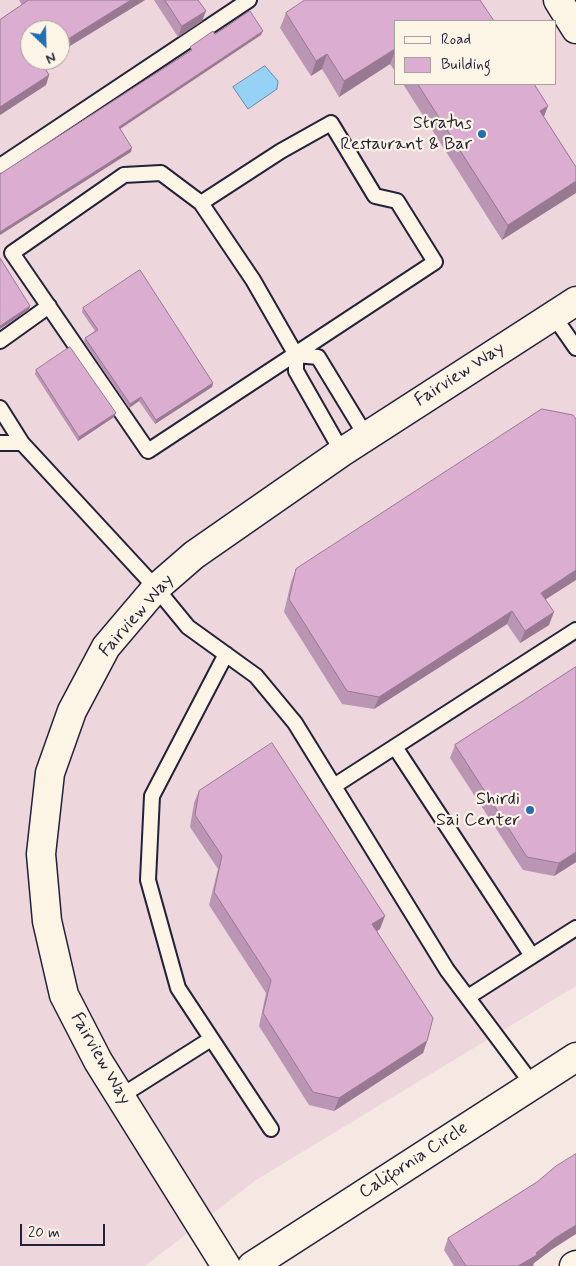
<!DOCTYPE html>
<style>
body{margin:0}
#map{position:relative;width:576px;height:1266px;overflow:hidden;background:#f5e7e1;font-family:Mynerve,sans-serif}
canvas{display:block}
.legend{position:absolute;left:394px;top:20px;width:162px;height:65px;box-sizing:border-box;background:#fcf5e5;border:1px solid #a5a1a1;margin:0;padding:6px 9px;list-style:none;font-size:15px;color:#22223b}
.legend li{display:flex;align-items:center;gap:10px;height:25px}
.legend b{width:25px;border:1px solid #a5a1a1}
.north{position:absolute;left:20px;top:20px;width:50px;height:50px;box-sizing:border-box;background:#fcf5e5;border:1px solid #a5a1a1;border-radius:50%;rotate:156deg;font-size:14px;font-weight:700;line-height:20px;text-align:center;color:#22223b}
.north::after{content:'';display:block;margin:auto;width:18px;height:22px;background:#1f6fb2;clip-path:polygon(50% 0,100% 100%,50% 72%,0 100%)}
.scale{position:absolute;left:20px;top:1224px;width:85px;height:22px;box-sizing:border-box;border:2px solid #22223b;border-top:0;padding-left:6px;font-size:15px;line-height:18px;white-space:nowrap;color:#22223b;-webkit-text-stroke:4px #fcf5e5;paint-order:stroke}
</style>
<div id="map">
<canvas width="576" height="1266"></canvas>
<ul class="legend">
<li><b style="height:6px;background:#fcf5e5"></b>Road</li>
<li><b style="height:14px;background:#daadd1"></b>Building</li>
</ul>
<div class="north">N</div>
<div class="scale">20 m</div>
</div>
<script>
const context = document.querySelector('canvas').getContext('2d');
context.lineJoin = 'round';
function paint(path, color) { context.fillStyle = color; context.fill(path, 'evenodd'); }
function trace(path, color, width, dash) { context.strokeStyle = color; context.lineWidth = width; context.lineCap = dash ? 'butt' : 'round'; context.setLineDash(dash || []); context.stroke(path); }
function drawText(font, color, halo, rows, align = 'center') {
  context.font = font + ' Mynerve,sans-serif'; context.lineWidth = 4.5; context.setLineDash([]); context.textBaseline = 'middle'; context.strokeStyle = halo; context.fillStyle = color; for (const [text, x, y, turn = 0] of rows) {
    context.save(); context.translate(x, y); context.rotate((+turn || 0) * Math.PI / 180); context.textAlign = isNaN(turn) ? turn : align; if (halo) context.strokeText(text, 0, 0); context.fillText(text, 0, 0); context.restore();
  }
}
paint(new Path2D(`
 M0,0H576V986L256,1180L145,1266H0ZM395,21H555V84H395ZM30,30H60V60H30Z`), '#edd6dc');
const water = new Path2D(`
 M265,66L278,81L277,89L248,109L233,87Z`);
paint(water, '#96d1f6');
trace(water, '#688bab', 1);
const service = new Path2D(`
 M0,166L249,0
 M201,203L281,151L331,123L375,196L397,201L435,262L148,451L12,253L124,175L161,173L201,203L253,280L296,355V371L342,452
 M553,315L576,348
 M0,341L49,306
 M296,355L318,357L366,436
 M0,408L22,443L156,588L188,627L256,676L295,723L447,970L533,1085
 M0,443H22
 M226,654L152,796L148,880L178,988L271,1129
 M395,747L532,956
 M334,786L576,630
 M468,997L576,928
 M121,1096L211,1039`);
const minor = new Path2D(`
 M558,0L576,29
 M226,1266L98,1061L64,995L47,921L41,854L50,773L72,711L106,647L156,588L194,555L342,452L576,301
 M574,1266L576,1265`);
const tertiary = new Path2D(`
 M252,1266L576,1057`);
trace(service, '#22223b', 18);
trace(minor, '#22223b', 31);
trace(tertiary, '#22223b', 31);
trace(service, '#fcf5e5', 14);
trace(minor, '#fcf5e5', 28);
trace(tertiary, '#fcf5e5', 28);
paint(new Path2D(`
 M19,0H145L60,52L30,60H47L42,63L49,75L46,85L0,115V20L22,5Z
 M154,0H198L202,21L178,37Z
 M286,13L395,21V71L390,64L339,97L322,69L311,76L280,28Z
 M403,84H534L544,117L576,167L502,240Z
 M83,308L213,383L212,387L155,424L139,401L129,408L84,342L85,338L95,331L82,312Z
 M36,370L114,417L78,441L35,374Z
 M296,569L546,599L549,625L520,643L507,624L374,709L342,704L284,612L291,582Z
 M576,667V862L554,876L523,870L450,758L455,745Z
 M199,791L380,929L377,931L427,1041L423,1053L334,1111L309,1105L259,1026L266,993L209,905L218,869L190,827L194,803Z
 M448,1238L551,1250L534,1263L533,1266H454L444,1250Z`), '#bb95b4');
paint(new Path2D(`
 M131,0H145L60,52V44Z
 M206,11L202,21L178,37L182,26Z
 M263,31L261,35L117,131L119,127Z
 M395,49V51L390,64L339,97L344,81Z
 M327,54L322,69L311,76L316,61Z
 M37,60H47L34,68Z
 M49,75L46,85L0,115V107Z
 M548,106L542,122L540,111Z
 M132,148L131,152L0,235V232Z
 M576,181V193L502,240L508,225Z
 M30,306L29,310L0,329V326Z
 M213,383L212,387L155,424L156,420Z
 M141,397L139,401L129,408L130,404Z
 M116,413L114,417L78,441L79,437Z
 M576,570V580L537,605L541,593Z
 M512,611L507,624L374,709L379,697Z
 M554,612L549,625L520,643L525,631Z
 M576,852V862L554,876L559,863Z
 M385,916L380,929L368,937L372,924Z
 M427,1041L423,1053L334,1111L339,1098Z
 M576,1225V1234L551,1250L534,1263L533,1266H518L555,1238Z`), '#997992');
const building = new Path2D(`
 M29,0H131L60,44V30H30V60H40L49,75L0,107V20Z
 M165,0H198L206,11L182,26Z
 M305,0H480L494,21H395V49L344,81L327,54L316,61L286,13Z
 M250,11L263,31L119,127L132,148L0,232V174L192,50L190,47L213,31L215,34Z
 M418,84H534L548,106L540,111L576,167V181L508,225Z
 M0,258L30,306L0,326Z
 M140,270L213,383L156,420L141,397L130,404L85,338L98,330L83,308Z
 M70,347L116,413L79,437L36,370Z
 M542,409L573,415L576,419V570L541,593L554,612L525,631L512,611L379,697L347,691L289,599L296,569Z
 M576,667V852L559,863L527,857L455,745Z
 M272,743L385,916L372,924L433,1018L427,1041L339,1098L313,1092L263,1013L271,980L214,892L222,856L195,815L199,791Z
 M576,1154V1225L555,1238L536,1253L537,1255L518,1266H466L448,1238L537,1182L556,1166Z`);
paint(building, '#daadd1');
trace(building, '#997992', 1);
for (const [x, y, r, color] of [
 [482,134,5,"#1f6fb2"],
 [530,810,5,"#1f6fb2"]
]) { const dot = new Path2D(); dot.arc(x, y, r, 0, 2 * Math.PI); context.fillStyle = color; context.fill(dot); trace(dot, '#fcf5e5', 2); }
drawText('18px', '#22223b', '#fcf5e5', [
 ["Stratus",472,124],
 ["Restaurant & Bar",472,145],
 ["Shirdi",520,800],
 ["Sai Center",520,821]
], 'right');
drawText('18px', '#22223b', '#fcf5e5', [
 ["Fairview Way",460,375,-33],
 ["Fairview Way",137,616,-49],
 ["Fairview Way",100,1059,60],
 ["California Circle",414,1161,-33]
]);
</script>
